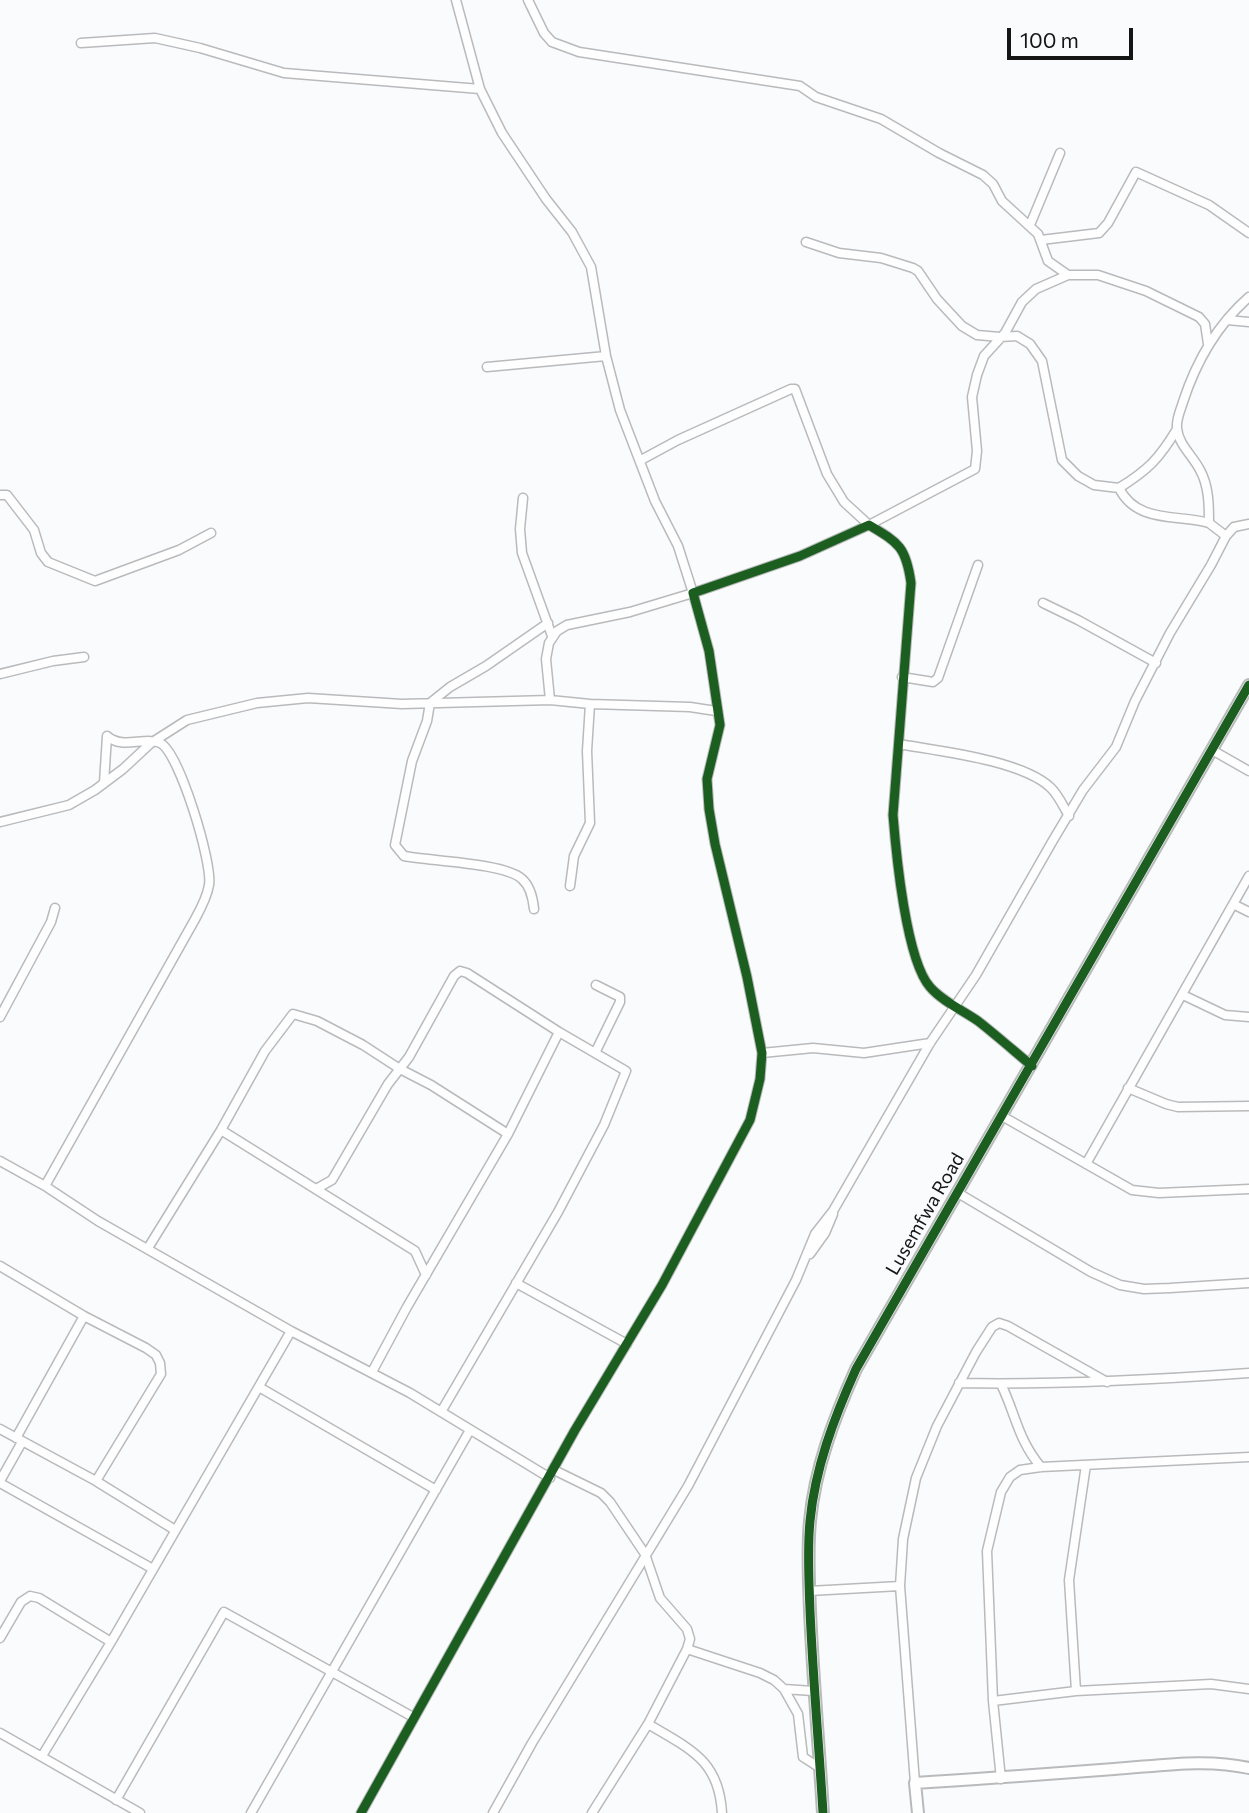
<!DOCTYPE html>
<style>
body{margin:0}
#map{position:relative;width:1249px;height:1813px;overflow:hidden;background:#fafbfd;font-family:Commissioner,sans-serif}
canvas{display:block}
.scale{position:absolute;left:1007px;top:28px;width:126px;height:32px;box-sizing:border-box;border:4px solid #151516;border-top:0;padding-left:9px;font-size:21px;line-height:24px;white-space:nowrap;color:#151516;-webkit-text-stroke:5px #f9fbfe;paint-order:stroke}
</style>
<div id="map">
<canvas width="1249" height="1813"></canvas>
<div class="scale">100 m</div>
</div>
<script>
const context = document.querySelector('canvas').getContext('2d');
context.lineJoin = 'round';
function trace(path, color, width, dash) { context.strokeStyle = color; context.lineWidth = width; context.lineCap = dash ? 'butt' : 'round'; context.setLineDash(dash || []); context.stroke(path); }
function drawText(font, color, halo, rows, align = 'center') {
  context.font = font + ' Commissioner,sans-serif'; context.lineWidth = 5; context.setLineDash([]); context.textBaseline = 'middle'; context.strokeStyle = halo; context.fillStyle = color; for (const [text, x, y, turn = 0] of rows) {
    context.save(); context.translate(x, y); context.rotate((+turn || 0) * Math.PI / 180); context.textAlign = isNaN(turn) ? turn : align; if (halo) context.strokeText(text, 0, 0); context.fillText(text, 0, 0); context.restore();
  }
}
const street = new Path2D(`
 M456,0L480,89L502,133L546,199L572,232L591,267L606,356L620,410L655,501L678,546L693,593L630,612L567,625L557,631L549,643L546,659L550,700
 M528,0L544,33L552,42L579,52L800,86L816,97L881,119L939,153L983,175L993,184L1002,201L1038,234L1048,261L1068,275
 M81,43L155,38L200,48L284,73L480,89
 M1030,225L1060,153
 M1041,240L1099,233L1108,223L1136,172L1209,205L1249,233
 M806,242L839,253L881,258L913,268L918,271L937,299L962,326L977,335L1000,337L1017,336L1030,344L1042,361L1062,460L1078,476L1094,485L1119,488C1148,470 1159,459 1177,429
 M1227,320L1249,322
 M487,367L606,356
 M641,460L678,440L791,389H795L827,474L844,502L869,525L975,469L977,451L972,397L977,375L984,356L1005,333L1022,302L1036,289L1068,275H1098L1146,291L1199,317L1205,324L1208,344
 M1119,488C1137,524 1178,514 1209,523
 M0,495H7L34,530L41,553L48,562L95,581L179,550L211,533
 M523,498L520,529L522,553L552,636
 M1226,536L1234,527L1249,524
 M1043,603L1078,620L1156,663
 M0,674L53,661L84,657
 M902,677L933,682L938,678L978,565
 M899,744C938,751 1022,760 1051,788C1059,796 1063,806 1069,816
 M1212,750L1249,771
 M0,822L69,805L95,790L123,769L151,743L187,720L257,703L308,698L402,704L550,700L590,704L690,707L716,711
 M570,886L574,856L590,823L587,751L590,704
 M1235,905L1249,912
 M534,909C533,899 530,886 522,879C505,863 430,861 404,856L395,845L412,761L427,721L430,703L450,687L486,666L548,623
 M1183,995L1225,1015L1249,1017
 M0,1017L51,922L55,908
 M595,1053L620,1002V997L596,985
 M762,1053L813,1048L864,1053L930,1043
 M1128,1088L1166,1104L1178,1107L1249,1106
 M1002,1116L1132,1190L1159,1193L1249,1189
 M221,1130L415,1251L426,1275
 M0,1161L45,1186L98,1221L291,1331L410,1393L550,1478
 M1086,1164L1249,876
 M45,1186L194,921C200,910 207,898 209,885C213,864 179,751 160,743C143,736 123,750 107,736L104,783
 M316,1189L332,1180L388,1084L409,1057L454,976L460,971L467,973L559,1032L626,1071L604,1125L558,1212L441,1412
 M958,1193L1091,1272L1120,1285L1144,1289L1170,1288L1249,1283
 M148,1248L221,1130L265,1051L293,1014L317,1021L363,1045L400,1069L431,1085L508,1134
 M810,1254L825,1233L833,1214
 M0,1266L84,1316L146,1348L156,1355L160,1363L161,1374L96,1481
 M516,1283L627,1344
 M372,1372L407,1307L508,1134L559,1032
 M959,1383C1056,1385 1152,1380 1249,1373
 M1001,1384C1016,1415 1018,1440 1041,1467
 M259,1387L436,1490
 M0,1429L96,1481L175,1530
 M16,1438L84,1316
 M554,1470L601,1493L610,1502L645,1554L660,1598L687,1629L690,1639L687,1649L648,1724L592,1813
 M0,1481L22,1442
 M0,1483L153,1569
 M809,1591L900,1586
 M0,1638L21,1602L30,1596L39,1598L111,1642
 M687,1649L760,1673L774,1680L784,1689L813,1691
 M784,1689L798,1714L803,1757L820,1768
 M1076,1691L1069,1580L1086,1465
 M993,1701L1076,1691L1211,1684L1249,1689
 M648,1724C690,1749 719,1760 722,1813
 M0,1733L140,1813
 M42,1756L111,1642L291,1331
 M1001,1779L993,1701L987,1551L1001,1492L1010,1477L1020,1470L1041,1467L1249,1457
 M915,1783L900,1586L903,1539L916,1478L937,1426L976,1352L992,1327L999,1323L1008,1326L1107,1382
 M116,1800L224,1612L413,1717
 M251,1813L470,1430
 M361,1813L575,1430L662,1285L750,1120L760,1079L762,1053L747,977L715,844L709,809L707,779L720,725L709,651L693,593L800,556L869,525C899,543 906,547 911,583L893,815C896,853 906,960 930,987C942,1001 962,1010 978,1021C996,1035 1014,1051 1032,1066
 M493,1813L532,1743L688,1486L796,1280L815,1234L833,1211L930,1043L976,975L1052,842L1083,790L1116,747L1135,701L1170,633L1211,565L1226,536L1209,523C1209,506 1209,486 1200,470C1193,456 1178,444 1177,428C1176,419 1181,409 1183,402C1196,362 1217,325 1249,297`);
const secondary = new Path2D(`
 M823,1813C819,1746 813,1679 810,1611C809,1581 807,1551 810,1521C815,1468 834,1418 856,1369L1249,685
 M918,1813L915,1783C981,1779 1048,1774 1114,1769C1159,1766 1205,1758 1249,1768`);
trace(street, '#b9babc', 11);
trace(secondary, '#b9babc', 14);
trace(street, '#fefeff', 8);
trace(secondary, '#fefeff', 10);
trace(new Path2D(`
 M361,1813L575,1430L662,1285L750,1120L760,1079L762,1053L747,977L715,844L709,809L707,779L720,725L709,651L693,593L800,556L869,525C899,543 906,547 911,583L893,815C896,853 906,960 930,987C942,1001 962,1010 978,1021C996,1035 1014,1051 1032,1066
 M823,1813C819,1746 813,1679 810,1611C809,1581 807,1551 810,1521C815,1468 834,1418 856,1369L1249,685`), '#1b5e20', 9);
drawText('19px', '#151516', '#f9fbfe', [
 ["Lusemfwa Road",925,1214,-60]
]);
</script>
